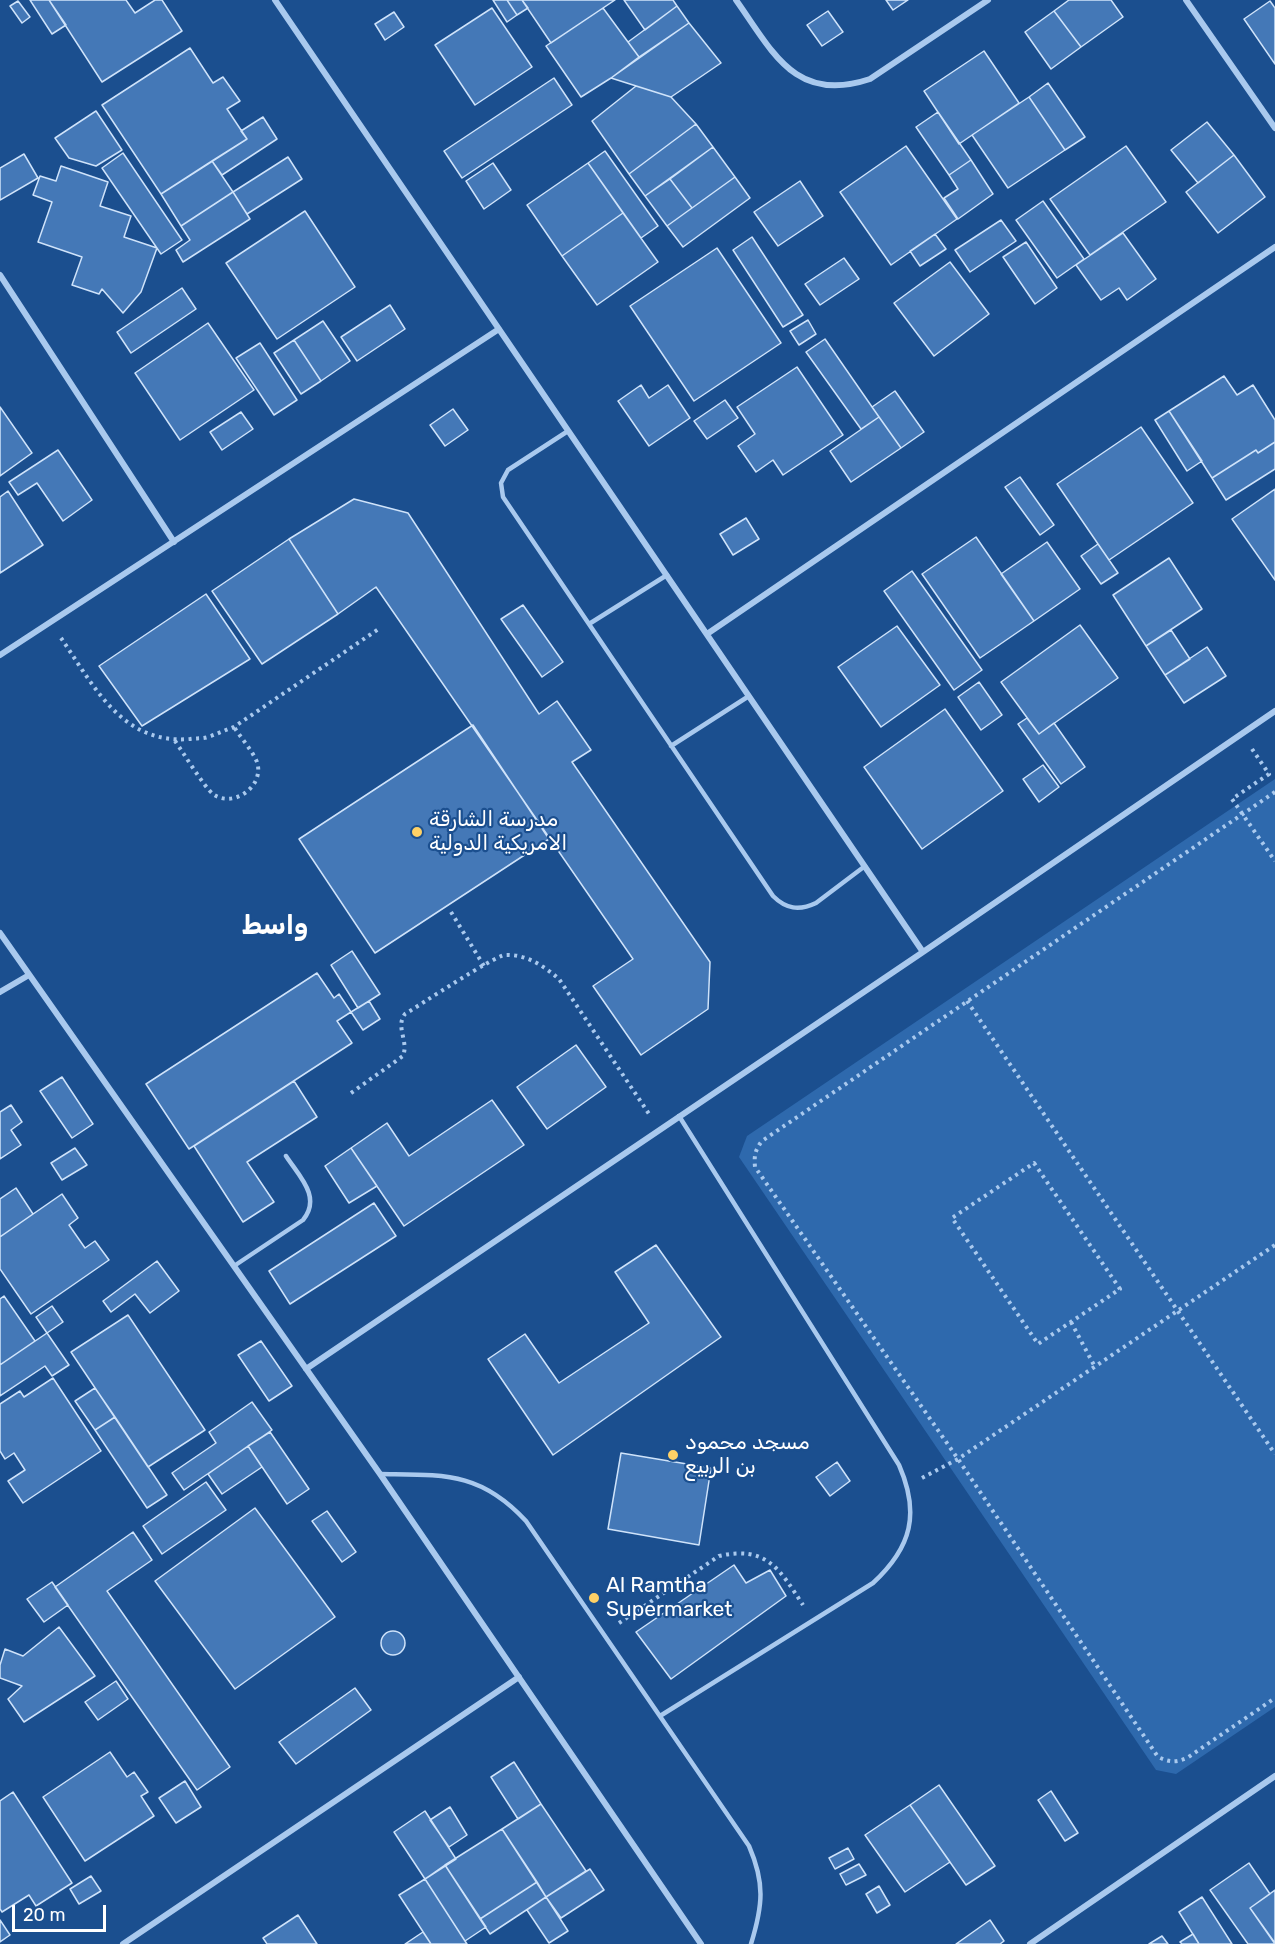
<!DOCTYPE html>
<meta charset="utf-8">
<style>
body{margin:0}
#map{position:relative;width:1275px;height:1944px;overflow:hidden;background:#1b4f8f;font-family:Rubik,sans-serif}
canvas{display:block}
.scale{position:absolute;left:12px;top:1905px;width:94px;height:27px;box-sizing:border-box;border:3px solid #fff;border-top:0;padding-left:8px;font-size:18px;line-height:21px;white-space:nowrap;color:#fff;-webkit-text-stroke:4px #1b4f8f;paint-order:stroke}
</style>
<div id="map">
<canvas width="1275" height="1944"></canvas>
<div class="scale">20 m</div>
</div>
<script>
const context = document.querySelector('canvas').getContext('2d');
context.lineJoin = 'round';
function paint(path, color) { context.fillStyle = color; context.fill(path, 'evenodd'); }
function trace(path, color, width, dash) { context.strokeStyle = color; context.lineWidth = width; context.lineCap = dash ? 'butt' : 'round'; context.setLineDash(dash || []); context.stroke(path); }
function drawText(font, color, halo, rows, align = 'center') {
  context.font = font + ' Rubik,Cairo,sans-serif'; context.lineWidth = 4.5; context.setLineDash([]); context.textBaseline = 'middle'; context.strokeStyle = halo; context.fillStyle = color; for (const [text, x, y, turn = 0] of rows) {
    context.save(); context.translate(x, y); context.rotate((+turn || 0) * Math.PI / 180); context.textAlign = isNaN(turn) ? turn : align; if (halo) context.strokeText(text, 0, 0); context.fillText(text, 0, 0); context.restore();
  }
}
paint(new Path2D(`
 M1275,779V1707L1176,1774L1156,1770L739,1157L747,1136Z`), '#2e69ad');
const building = new Path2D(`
 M30,0H49L66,25L52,34Z
 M49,0H126L135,13L155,0H162L182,31L102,82Z
 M493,0H507L517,15L507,22Z
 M507,0H522L528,8L517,15Z
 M522,0H615L551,43Z
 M624,0H673L677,6L645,30Z
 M886,0H908L893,10Z
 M1069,0H1111L1123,17L1081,47L1054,11Z
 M18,1L30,17L22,23L10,6Z
 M1270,1L1275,8V64L1244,19Z
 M677,6L689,23L639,57L628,42Z
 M492,8L532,67L475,105L435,45Z
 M603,8L639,57L611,78L581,97L546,46Z
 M828,11L843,32L822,46L807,25Z
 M1054,11L1081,47L1051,69L1025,32Z
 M394,12L404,27L385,40L375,24Z
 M689,23L721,63L671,97L611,78Z
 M190,48L213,83L223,77L240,101L227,109L247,139L161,194L102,105Z
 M984,51L1019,103L959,144L924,91Z
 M554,78L572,105L462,178L444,151Z
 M1048,83L1085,137L1065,150L1029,97Z
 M636,86L671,97L696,124L629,174L592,121Z
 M1029,97L1065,150L1008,188L972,135Z
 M96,111L122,150L96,166L69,158L55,138Z
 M938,112L971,160L949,175L916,127Z
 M263,117L277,139L222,175L212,161L247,139L241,131Z
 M1207,122L1234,155L1198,183L1171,150Z
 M696,124L713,147L645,196L629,174Z
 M906,146L957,219L891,265L840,192Z
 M1126,146L1166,202L1090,255L1050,199Z
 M713,147L735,177L692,208L670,179Z
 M605,151L658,226L641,238L588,163Z
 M123,153L182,240L161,254L102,168Z
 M24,154L38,178L0,200V168Z
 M1234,155L1265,197L1218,233L1186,192Z
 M288,157L302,179L247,214L233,192Z
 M971,160L993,194L958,219L944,198L958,189L949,175Z
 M212,161L233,192L181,226L161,194Z
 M493,163L511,190L484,209L466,181Z
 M588,163L623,213L562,256L527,205Z
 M61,166L108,182L100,206L131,216L124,237L157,248L141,292L123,313L102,289L99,294L72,285L82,257L38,242L52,202L33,195L40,176L56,181Z
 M735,177L750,198L683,247L667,226Z
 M670,179L692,208L667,226L645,196Z
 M800,181L823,216L778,246L754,212Z
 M233,192L250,219L183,262L176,250L190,240L181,226Z
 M1043,201L1084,259L1057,278L1016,220Z
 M305,211L355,287L277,339L226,263Z
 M623,213L658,262L597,305L562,256Z
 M1001,220L1016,241L970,272L955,250Z
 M1123,233L1156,279L1127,300L1119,288L1101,300L1076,265Z
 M935,234L946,249L920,266L910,251Z
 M752,237L803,315L783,327L733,250Z
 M1026,242L1057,288L1035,304L1003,257Z
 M717,248L781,343L694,401L630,306Z
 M844,258L859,279L820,305L805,284Z
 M950,262L989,314L934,356L894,303Z
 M182,288L196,309L131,353L117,332Z
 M390,305L405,329L357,361L341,337Z
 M808,320L816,334L799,345L790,331Z
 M323,321L350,361L321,381L294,340Z
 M208,323L254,390L180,440L135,373Z
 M825,339L879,417L861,429L806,352Z
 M294,340L321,381L301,394L274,353Z
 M260,343L297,400L274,415L236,358Z
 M797,367L843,435L783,475L773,460L756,472L738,446L755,434L737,407Z
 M1224,376L1237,395L1253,385L1275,420V442L1258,453L1256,450L1212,478L1169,411Z
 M641,385L649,398L668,385L690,418L649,446L618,401Z
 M895,391L924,432L901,448L872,407Z
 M725,400L738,418L707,439L694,421Z
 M0,407L32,453L0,476Z
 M453,409L468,430L445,446L430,425Z
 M1169,411L1202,461L1187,471L1155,420Z
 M241,412L253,429L222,450L210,432Z
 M879,417L901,448L851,482L830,451Z
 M1141,427L1193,503L1109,560L1057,484Z
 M1275,442V469L1226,500L1212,478L1256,450L1258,453Z
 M58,450L92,500L63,521L37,483L18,495L9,482Z
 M1020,477L1054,525L1040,535L1005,487Z
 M1275,489V580L1232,519Z
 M8,491L43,545L0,573V497Z
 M354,499L408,513L539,714L557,701L591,750L572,762L710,962L708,1009L641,1055L593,986L633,959L376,587L338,614L289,539Z
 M746,518L759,539L733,555L720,534Z
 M976,537L1034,621L980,658L922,574Z
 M289,539L338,614L262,664L212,591Z
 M1047,542L1080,589L1034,621L1001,574Z
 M1098,544L1118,573L1101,584L1081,556Z
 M1169,558L1202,609L1146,646L1113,595Z
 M912,571L982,670L954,690L884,591Z
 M206,594L250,659L142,726L99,666Z
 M523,605L563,662L542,677L501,619Z
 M1080,625L1118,678L1039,734L1001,682Z
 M897,626L940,685L881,727L838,667Z
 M1171,630L1190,659L1165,675L1146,646Z
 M1207,647L1226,676L1184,703L1165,675Z
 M979,682L1002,715L981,730L958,697Z
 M945,709L1003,791L922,849L864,767Z
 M1027,718L1039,734L1054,723L1085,767L1061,784L1018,724Z
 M473,725L549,839L375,953L299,839Z
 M1043,765L1059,787L1039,802L1023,779Z
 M352,951L380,994L358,1008L331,965Z
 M317,973L334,998L339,994L351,1012L337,1021L352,1043L189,1149L146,1084Z
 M369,1001L380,1019L363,1030L351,1012Z
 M576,1045L606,1087L547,1129L517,1087Z
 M62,1077L93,1124L72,1138L40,1091Z
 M294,1081L317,1117L247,1162L274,1202L243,1222L194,1146Z
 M492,1100L524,1145L404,1226L351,1148L387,1123L409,1156Z
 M11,1105L22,1122L11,1130L21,1145L0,1159V1112Z
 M75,1148L87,1165L62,1180L51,1163Z
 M351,1148L377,1186L349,1203L325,1166Z
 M16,1188L33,1214L0,1237V1199Z
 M62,1194L78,1218L69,1225L85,1248L95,1241L109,1260L31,1314L0,1269V1237Z
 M374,1203L396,1236L290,1304L269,1271Z
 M656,1245L721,1337L553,1455L488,1359L525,1334L559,1383L649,1323L615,1272Z
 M157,1261L179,1291L150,1313L135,1294L111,1312L103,1301Z
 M4,1296L35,1341L0,1365V1299Z
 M52,1306L63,1322L47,1333L36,1317Z
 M128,1315L205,1430L148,1467L71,1352Z
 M47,1333L69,1365L52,1376L45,1366L0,1396V1365Z
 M261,1341L292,1386L269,1401L238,1355Z
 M53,1378L101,1451L23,1503L8,1481L25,1470L14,1453L5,1459L0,1451V1404L20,1391L24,1397Z
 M95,1388L115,1417L95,1430L75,1401Z
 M252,1402L272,1430L184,1490L172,1473L216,1443L209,1432Z
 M115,1417L167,1495L147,1508L95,1430Z
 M270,1432L309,1489L287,1504L248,1446Z
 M248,1446L262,1467L222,1494L208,1474Z
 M621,1453L711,1468L699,1545L608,1529Z
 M837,1462L850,1481L830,1496L816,1477Z
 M206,1482L226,1510L162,1554L143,1526Z
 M255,1508L335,1617L235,1689L155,1581Z
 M327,1511L356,1552L342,1562L312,1521Z
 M133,1532L152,1560L107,1591L230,1767L197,1790L55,1587Z
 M734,1565L746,1583L770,1570L786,1596L671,1679L636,1632Z
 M52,1582L68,1605L44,1622L27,1599Z
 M59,1627L95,1676L24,1722L8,1699L22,1686L0,1678V1665L5,1649L23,1656Z
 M381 1643a12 12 0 1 1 24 0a12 12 0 1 1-24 0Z
 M116,1681L128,1699L98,1720L85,1702Z
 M355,1688L371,1710L296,1764L279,1742Z
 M110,1752L127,1777L134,1772L148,1792L141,1796L154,1816L85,1861L43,1797Z
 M514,1762L541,1804L518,1819L491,1777Z
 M185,1781L201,1807L176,1823L159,1798Z
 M939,1785L995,1866L966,1885L910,1805Z
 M1051,1791L1078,1833L1065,1841L1038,1800Z
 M13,1792L72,1883L36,1906L29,1895L2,1912L0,1909V1801Z
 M541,1804L586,1871L546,1897L502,1829Z
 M910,1805L950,1862L905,1892L865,1835Z
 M450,1807L467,1835L449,1847L430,1820Z
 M425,1811L456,1859L425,1879L394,1832Z
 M502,1829L537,1882L480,1919L445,1865Z
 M848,1848L854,1859L835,1869L829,1858Z
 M1249,1863L1270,1894L1250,1908L1275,1944H1248L1210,1890Z
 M859,1864L866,1875L846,1885L840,1874Z
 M445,1865L486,1927L465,1941L425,1879Z
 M590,1869L604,1890L561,1918L546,1897Z
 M91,1876L101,1891L79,1904L70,1889Z
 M425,1879L465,1941L467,1944H431L399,1895Z
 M537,1882L546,1897L490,1934L480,1919Z
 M879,1886L890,1905L877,1913L866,1894Z
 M1275,1890V1943L1250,1908Z
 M546,1897L568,1931L549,1943L527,1910Z
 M1202,1897L1232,1944H1199L1179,1912Z
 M298,1915L317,1944H267L263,1938Z
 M0,1920L10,1935L0,1942Z
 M990,1920L1004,1941L1000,1944H956Z
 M423,1932L431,1944H405Z
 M1193,1934L1199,1944H1182L1180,1942Z
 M1162,1936L1168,1944H1149Z`);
paint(building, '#4478b7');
trace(building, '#cfe3fa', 1.5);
trace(new Path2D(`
 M61,638C94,686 122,745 190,739C196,738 202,739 208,737C217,734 225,730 234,727L380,628
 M175,741C183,752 204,787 213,794C233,809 265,786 257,762C252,750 241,738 234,727
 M1252,749L1269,774L1232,799L1275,861
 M1275,792L762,1141C755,1150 754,1156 755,1167L958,1459L1158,1757C1169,1762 1175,1763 1187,1758L1275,1698
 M451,912L484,966
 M967,1001L1275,1454
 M351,1093L403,1056C409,1041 395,1027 405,1014C420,1005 494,956 505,955C526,954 544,966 559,979L649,1114
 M1034,1163L1120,1289L1038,1344L952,1218Z
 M1071,1322L1095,1367
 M922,1478L958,1459L1275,1245
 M619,1623L719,1556C767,1545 780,1570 803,1605`), '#a9c9ee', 4, [3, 4.5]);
trace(new Path2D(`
 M568,431L508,470L501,483L503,497L773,896C786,909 799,911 816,903L865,866
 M589,624L667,575
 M671,746L749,696
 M234,1266L303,1220C322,1197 299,1176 286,1156
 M380,1474C443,1475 480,1471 526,1521L749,1846C765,1883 763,1905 751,1944
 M660,1716L873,1583C912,1547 920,1513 899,1465L679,1116`), '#a9c9ee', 4.5);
trace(new Path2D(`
 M275,0L923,952
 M736,0C773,52 795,104 870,79L988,0
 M1186,0L1275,128
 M0,275L174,542
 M707,634L1275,247
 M0,655L499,329
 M0,933L380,1474L701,1944
 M0,992L29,975
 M306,1369L923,952L1275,711
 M123,1944L519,1677
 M1030,1944L1275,1776`), '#a9c9ee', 6);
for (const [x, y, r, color] of [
 [417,832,6,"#ffd166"],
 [673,1455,6,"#ffd166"],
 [594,1598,6,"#ffd166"]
]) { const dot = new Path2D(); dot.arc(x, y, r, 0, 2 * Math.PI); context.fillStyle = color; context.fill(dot); trace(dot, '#1b4f8f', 2); }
drawText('21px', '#fff', '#1b4f8f', [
 ["مدرسة الشارقة",429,820],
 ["الامريكية الدولية",429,844],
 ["مسجد محمود",685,1443],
 ["بن الربيع",685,1467],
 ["Al Ramtha",606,1586],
 ["Supermarket",606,1610]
], 'left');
drawText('bold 27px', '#fff', '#1b4f8f', [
 ["واسط",275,926]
]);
</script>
